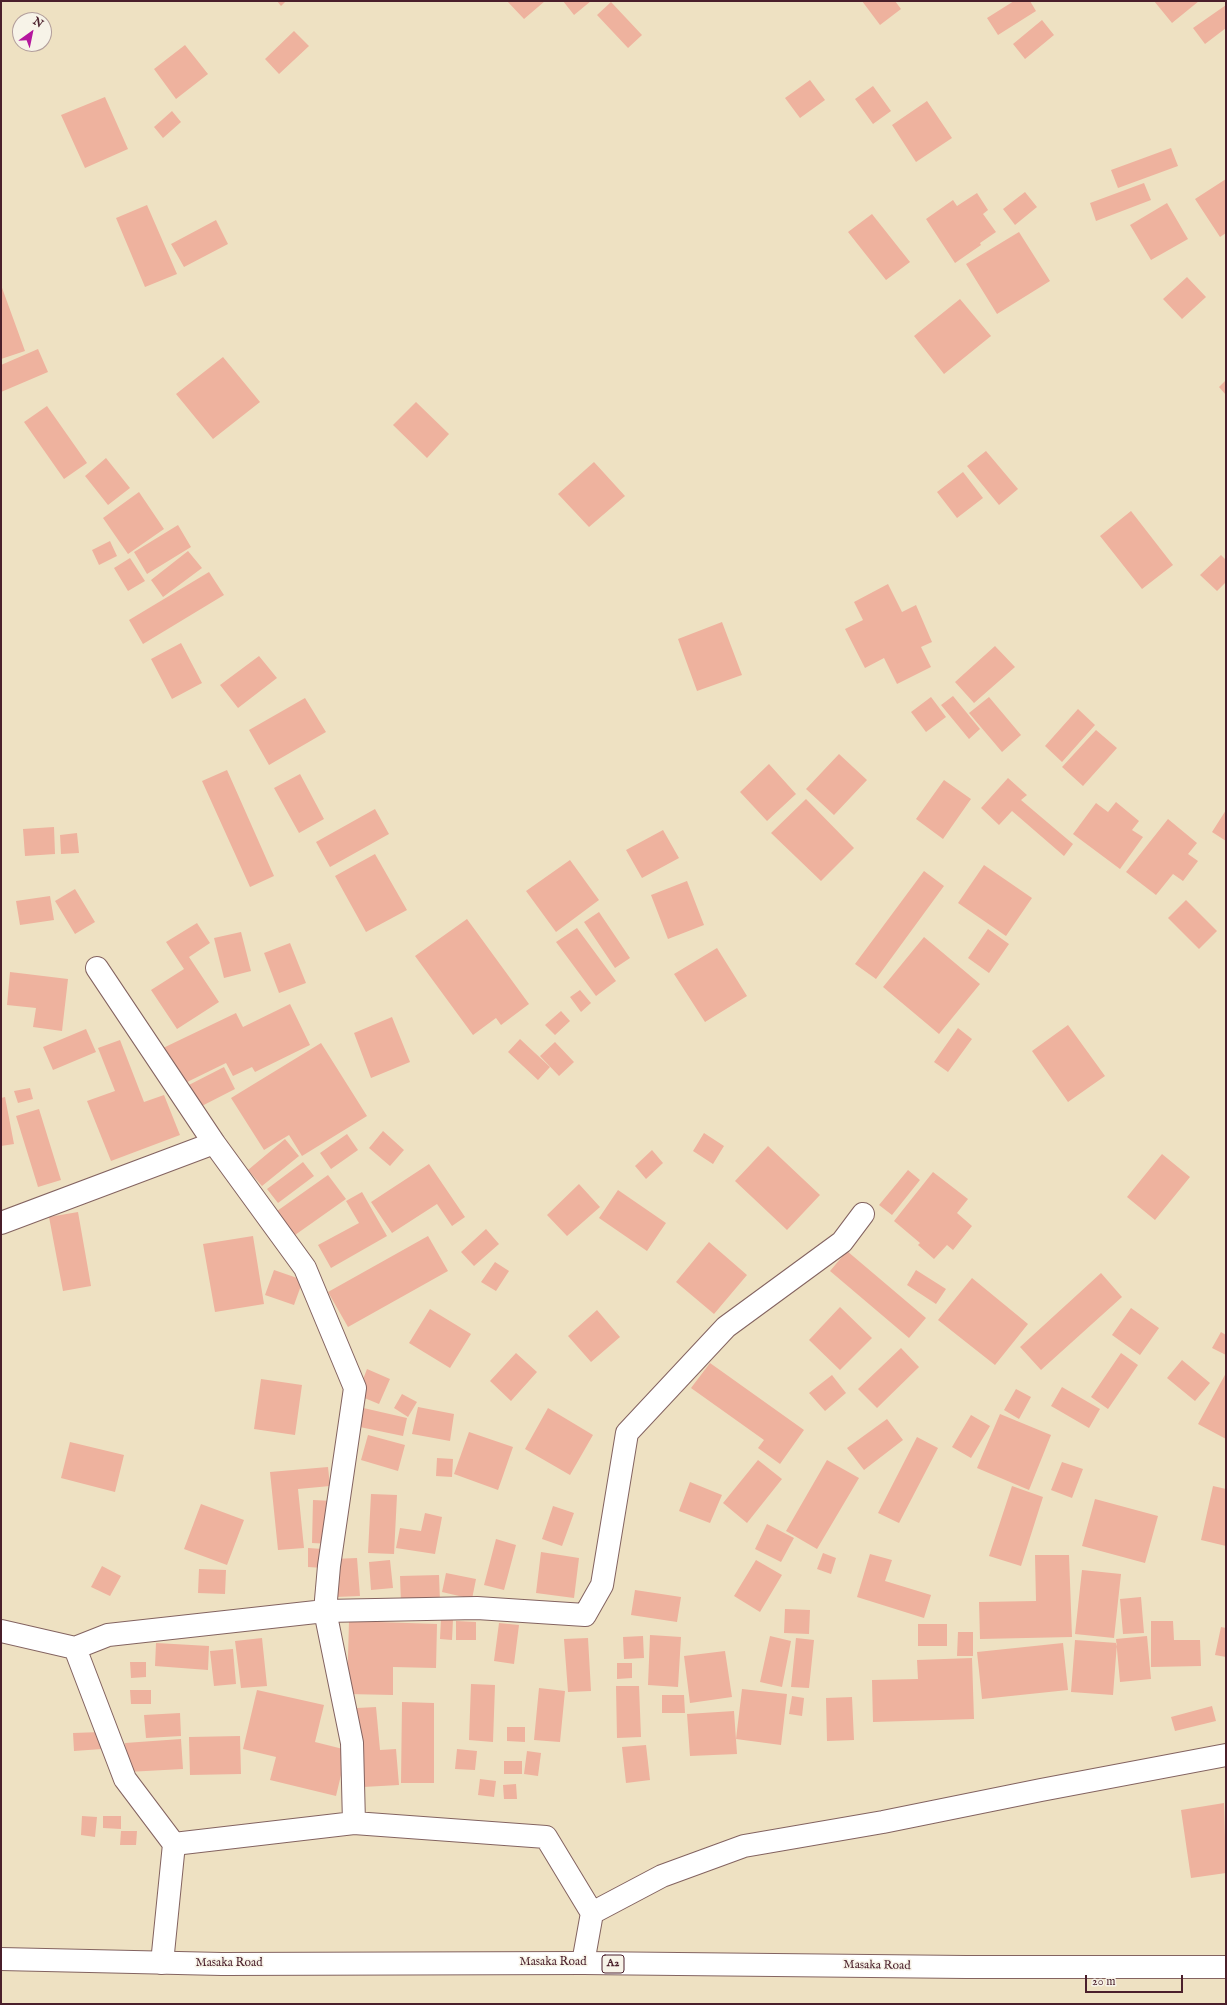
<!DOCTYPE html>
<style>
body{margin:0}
#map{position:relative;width:1227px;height:2005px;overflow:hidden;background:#eee1c2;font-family:"IM FELL English",serif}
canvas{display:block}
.frame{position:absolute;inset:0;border:2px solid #4a1f2b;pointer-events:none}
.north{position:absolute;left:12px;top:12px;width:40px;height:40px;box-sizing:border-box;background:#f7f3e8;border:1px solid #b29e9c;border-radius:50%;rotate:33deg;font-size:11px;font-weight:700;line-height:16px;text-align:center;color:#4a1f2b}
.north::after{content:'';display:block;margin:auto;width:14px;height:18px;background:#b5179e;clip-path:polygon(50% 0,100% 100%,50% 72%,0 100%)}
.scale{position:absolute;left:1085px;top:1975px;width:98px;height:18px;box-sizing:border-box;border:2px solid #4a1f2b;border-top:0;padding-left:5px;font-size:12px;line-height:14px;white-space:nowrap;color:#4a1f2b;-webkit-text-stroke:3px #f7f3e8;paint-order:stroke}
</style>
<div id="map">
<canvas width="1227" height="2005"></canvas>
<div class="frame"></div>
<div class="north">N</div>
<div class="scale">20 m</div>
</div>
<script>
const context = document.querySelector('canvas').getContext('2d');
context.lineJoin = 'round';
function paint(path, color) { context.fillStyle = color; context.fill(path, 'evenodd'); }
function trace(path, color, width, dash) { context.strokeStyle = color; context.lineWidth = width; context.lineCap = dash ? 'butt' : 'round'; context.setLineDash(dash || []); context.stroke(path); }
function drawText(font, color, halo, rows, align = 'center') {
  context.font = font + ' "IM FELL English",serif'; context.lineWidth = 3; context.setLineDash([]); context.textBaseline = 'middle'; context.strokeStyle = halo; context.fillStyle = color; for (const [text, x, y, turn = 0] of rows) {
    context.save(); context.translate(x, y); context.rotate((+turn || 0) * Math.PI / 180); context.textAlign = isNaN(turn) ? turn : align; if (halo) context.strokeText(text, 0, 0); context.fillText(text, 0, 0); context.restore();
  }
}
paint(new Path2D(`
 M277,1H286L281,6Z
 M507,1H545L524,19Z
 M563,1H591L574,15Z
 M862,1H895L901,9L880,25Z
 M1014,1H1030L1036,11L998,35L987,18Z
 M1154,1H1199L1172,23Z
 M611,2L642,35L628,48L597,15Z
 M1226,5V28L1205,44L1193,28Z
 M1042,20L1054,35L1025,59L1013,44Z
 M294,31L309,46L279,74L265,59Z
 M185,45L208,74L176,99L154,69Z
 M810,80L825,100L800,118L785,98Z
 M873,86L891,111L873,124L855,99Z
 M105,97L128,149L85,168L61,115Z
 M927,101L952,138L916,162L892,125Z
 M172,111L181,122L163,138L154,127Z
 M1171,148L1178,166L1118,188L1111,170Z
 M1226,179V233L1220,237L1195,199Z
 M1144,183L1151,200L1096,221L1090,203Z
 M1025,192L1037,207L1015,225L1003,209Z
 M977,193L988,210L983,214L996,232L980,243L981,245L955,263L926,219L953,200L957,206Z
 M1167,203L1188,239L1151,260L1130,225Z
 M147,205L177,274L145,287L116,218Z
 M872,214L910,262L886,280L848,232Z
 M216,220L228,244L184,267L171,244Z
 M1019,232L1050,281L997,314L966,264Z
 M1187,277L1206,297L1182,319L1163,299Z
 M1,285L25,351L1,359Z
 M960,299L991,336L944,374L914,336Z
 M38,349L48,372L1,392V365Z
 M223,357L260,402L213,439L176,394Z
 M1226,380V395L1219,387Z
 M416,402L449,434L427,458L393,425Z
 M47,406L87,463L64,479L24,422Z
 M986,451L1018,489L999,505L967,466Z
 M106,458L130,488L108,505L85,476Z
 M594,462L625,496L589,527L558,494Z
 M963,472L983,498L957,518L937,492Z
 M139,492L164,529L128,554L103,518Z
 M1131,511L1173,565L1142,589L1100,536Z
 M178,525L191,547L147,574L134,552Z
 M110,541L117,556L99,565L92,550Z
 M188,551L202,568L163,597L151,580Z
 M1221,555L1226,560V582L1217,591L1200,575Z
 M130,558L145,581L128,591L114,568Z
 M209,572L224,595L143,644L129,620Z
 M888,584L902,612L916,605L932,642L921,647L931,667L897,684L884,658L865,668L845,629L863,620L854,602Z
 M722,622L742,675L697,691L678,639Z
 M181,643L202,683L172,699L151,659Z
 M995,646L1015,667L974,703L955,682Z
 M259,656L277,678L238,708L220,685Z
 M953,696L980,729L969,739L941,705Z
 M931,697L946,717L926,732L911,712Z
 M989,697L1021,735L1002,752L969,713Z
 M305,698L326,732L269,765L249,730Z
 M1078,709L1095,725L1062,762L1045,746Z
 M1096,730L1117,748L1083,786L1062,767Z
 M839,754L867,780L834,815L806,789Z
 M769,764L796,794L767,821L740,792Z
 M227,770L274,876L250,887L202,781Z
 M300,774L324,819L299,833L274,788Z
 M1008,778L1027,795L1021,800L1073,844L1064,856L1012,811L999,825L981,808Z
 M944,780L971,799L943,839L916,819Z
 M806,799L854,848L821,881L771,833Z
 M1116,802L1139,821L1132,830L1143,837L1120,869L1073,834L1096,803L1108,812Z
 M375,809L389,834L330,867L316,842Z
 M1226,810V841L1212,832Z
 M1168,819L1197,843L1188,854L1198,861L1183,881L1173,874L1156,895L1126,872Z
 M54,827L55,854L25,856L23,829Z
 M663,830L679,858L642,878L626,850Z
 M77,833L79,853L61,854L60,835Z
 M375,854L407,910L366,932L335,876Z
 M570,860L599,900L556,932L526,891Z
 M984,865L1032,898L1006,936L958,903Z
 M924,871L944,886L876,979L855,964Z
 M687,881L704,925L668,939L651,895Z
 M75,889L95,922L75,934L55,901Z
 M50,896L54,920L20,925L16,901Z
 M1186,900L1217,931L1199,949L1168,918Z
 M599,912L630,958L615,968L584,922Z
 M467,919L529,1004L501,1025L496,1018L473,1035L415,956Z
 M197,923L210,943L189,957L219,1002L177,1029L151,990L184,969L166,942Z
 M577,928L616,981L596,996L556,942Z
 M988,929L1009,944L989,973L968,958Z
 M241,932L251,971L224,978L214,938Z
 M924,937L980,984L939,1034L883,987Z
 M290,943L306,983L279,993L264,953Z
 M717,948L747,996L705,1022L674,974Z
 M10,972L68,979L62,1031L33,1027L36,1008L7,1005Z
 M580,990L591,1003L581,1012L570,997Z
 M290,1004L310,1045L255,1072L252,1067L233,1076L226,1063L179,1086L161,1049L236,1013L243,1027Z
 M561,1011L570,1021L555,1035L545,1025Z
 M392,1017L410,1062L371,1078L354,1033Z
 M1068,1025L1105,1076L1068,1102L1032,1051Z
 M958,1028L972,1039L948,1072L934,1062Z
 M86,1029L96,1052L53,1070L43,1047Z
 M520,1039L550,1067L538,1080L508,1052Z
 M120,1040L144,1102L164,1095L180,1135L111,1161L87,1101L115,1091L98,1048Z
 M555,1042L574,1062L559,1076L540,1056Z
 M321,1043L367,1116L302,1156L289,1135L264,1150L231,1098Z
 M224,1067L235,1089L194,1110L183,1088Z
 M30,1088L33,1099L18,1103L14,1091Z
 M5,1097L14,1144L1,1146V1098Z
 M39,1109L61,1180L38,1187L16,1116Z
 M383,1131L404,1150L390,1166L369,1148Z
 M704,1133L724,1146L713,1164L693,1151Z
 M347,1134L358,1150L331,1169L320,1153Z
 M285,1139L299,1156L262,1186L248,1170Z
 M768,1146L820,1195L787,1230L735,1181Z
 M652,1150L663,1163L646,1179L635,1166Z
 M1162,1154L1190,1177L1155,1220L1127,1197Z
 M303,1162L314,1176L278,1203L267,1189Z
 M429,1164L465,1217L452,1226L437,1204L392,1233L371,1202Z
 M908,1170L920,1180L892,1215L879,1205Z
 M933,1172L968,1199L957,1213L972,1226L953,1250L947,1245L934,1259L918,1245L920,1243L894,1221Z
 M328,1175L346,1199L295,1235L277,1211Z
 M579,1184L600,1207L567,1236L547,1215Z
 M618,1190L666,1223L647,1251L599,1218Z
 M362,1192L387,1236L331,1268L318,1245L359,1223L346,1201Z
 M78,1212L91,1286L63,1291L49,1217Z
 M486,1229L499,1244L474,1266L461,1252Z
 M253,1236L264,1304L215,1312L203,1244Z
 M428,1236L448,1271L348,1327L328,1292Z
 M709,1242L747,1275L714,1314L676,1282Z
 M847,1251L926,1318L909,1338L830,1271Z
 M495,1262L509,1271L496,1291L481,1282Z
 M274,1270L303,1280L294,1305L265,1295Z
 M916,1270L946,1289L936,1304L907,1285Z
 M1101,1273L1122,1297L1041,1370L1020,1347Z
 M972,1278L1028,1324L995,1365L938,1320Z
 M840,1307L872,1338L840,1370L809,1340Z
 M1131,1308L1159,1328L1140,1355L1112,1335Z
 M430,1309L471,1334L450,1368L409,1343Z
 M597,1310L620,1337L591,1362L568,1336Z
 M1221,1332L1226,1335V1355L1212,1348Z
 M901,1348L919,1367L877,1408L858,1389Z
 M516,1353L537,1372L511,1401L490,1381Z
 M1121,1353L1138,1365L1108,1409L1091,1397Z
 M1182,1360L1210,1383L1195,1401L1167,1378Z
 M710,1363L804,1430L780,1464L758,1448L764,1440L691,1388Z
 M367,1369L390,1379L379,1404L357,1395Z
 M1226,1373V1439L1198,1424Z
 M832,1375L846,1393L825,1411L809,1393Z
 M261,1379L302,1385L295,1435L254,1429Z
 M1062,1387L1100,1409L1089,1428L1051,1406Z
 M1016,1389L1031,1397L1019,1419L1004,1410Z
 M402,1394L417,1402L408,1417L394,1408Z
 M359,1407L407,1418L403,1436L355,1426Z
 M418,1407L454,1414L450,1441L412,1434Z
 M548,1408L593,1435L570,1475L525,1449Z
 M1000,1414L1051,1435L1029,1490L977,1468Z
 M971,1415L990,1426L971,1458L952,1447Z
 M887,1419L903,1440L864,1470L847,1448Z
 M469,1432L513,1447L498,1490L454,1474Z
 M368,1435L405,1445L398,1471L361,1460Z
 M917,1437L938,1448L899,1523L878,1513Z
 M70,1442L124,1455L115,1492L61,1478Z
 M437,1458L453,1459L452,1477L436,1476Z
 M758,1460L782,1479L747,1523L723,1503Z
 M827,1460L859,1478L817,1549L786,1531Z
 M1062,1462L1083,1469L1072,1498L1051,1490Z
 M328,1467L330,1486L298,1489L304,1548L278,1550L270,1472Z
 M690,1482L722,1495L710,1523L679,1511Z
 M1012,1486L1043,1497L1021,1566L989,1556Z
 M1213,1486L1226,1489V1546L1201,1540Z
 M371,1494L397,1495L394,1554L368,1553Z
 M1095,1499L1158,1516L1145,1563L1082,1546Z
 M313,1500L333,1501L331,1544L312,1543Z
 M201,1504L244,1520L227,1565L184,1549Z
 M553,1506L574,1513L562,1546L542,1539Z
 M425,1513L442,1517L435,1554L396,1548L400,1528L421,1531Z
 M767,1524L794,1538L781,1562L755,1549Z
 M496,1539L516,1545L504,1590L484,1585Z
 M308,1548L323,1549V1568L308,1567Z
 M541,1552L579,1558L574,1598L536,1593Z
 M823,1553L836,1558L831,1574L817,1569Z
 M870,1554L892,1560L885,1581L931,1595L924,1618L857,1597Z
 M1035,1555H1069L1072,1637L980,1639L979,1602L1036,1601Z
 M357,1558L360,1596L335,1597L333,1559Z
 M390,1560L393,1588L371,1590L369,1562Z
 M756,1560L782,1575L760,1612L734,1596Z
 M102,1566L121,1576L110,1596L91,1587Z
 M199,1569L226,1570L225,1594L198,1593Z
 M1082,1570L1121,1574L1114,1638L1075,1634Z
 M446,1573L476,1579L472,1599L442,1592Z
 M439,1575L440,1602L401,1603L400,1576Z
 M635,1590L681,1597L677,1622L631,1615Z
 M1141,1597L1144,1633L1123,1634L1120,1599Z
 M785,1609L810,1610L809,1634L784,1633Z
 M441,1619H453L452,1640L440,1639Z
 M349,1621L437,1624L436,1668L393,1667V1695L347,1694Z
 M456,1621L476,1622V1640H456Z
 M1151,1621H1173L1174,1640H1200L1201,1666L1151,1667Z
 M499,1623L519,1625L514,1664L494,1661Z
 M918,1624H947V1646H918Z
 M1221,1627L1226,1628V1657L1215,1655Z
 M958,1632H973V1656H957Z
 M650,1635L681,1637L678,1687L648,1685Z
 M643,1636L644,1658L624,1659L623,1637Z
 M770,1636L791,1641L782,1687L760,1682Z
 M1147,1636L1151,1679L1120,1682L1116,1639Z
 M262,1638L267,1686L241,1688L235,1641Z
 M588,1638L591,1691L568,1692L564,1639Z
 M796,1638L814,1640L809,1688L791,1687Z
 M1075,1640L1117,1643L1113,1695L1071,1692Z
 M156,1643L209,1646L208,1670L155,1666Z
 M1063,1643L1068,1690L982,1699L977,1652Z
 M233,1649L236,1684L214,1686L210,1651Z
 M725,1651L732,1697L690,1703L684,1656Z
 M972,1658L974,1719L873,1722L872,1680L918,1679L917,1660Z
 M130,1662H146V1677L131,1678Z
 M617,1663H632V1678L617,1679Z
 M471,1684L495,1685L493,1742L469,1740Z
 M616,1686H639L641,1737L617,1738Z
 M539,1688L565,1691L560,1742L534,1740Z
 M742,1689L787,1694L781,1745L736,1739Z
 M130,1690H151V1704H131Z
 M257,1690L324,1705L315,1742L347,1750L336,1796L270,1780L276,1757L243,1749Z
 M662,1695H684L685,1713H662Z
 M792,1696L804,1698L802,1716L789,1714Z
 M852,1697L854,1740L827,1741L826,1698Z
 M402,1702L434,1703V1783H401Z
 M1212,1706L1216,1721L1175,1731L1171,1717Z
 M376,1707L380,1750L396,1749L399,1785L363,1787L357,1708Z
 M734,1711L737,1754L690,1756L687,1714Z
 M180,1713L181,1736L146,1738L144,1715Z
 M507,1727H525V1742L507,1741Z
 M101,1732L102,1749L74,1751L73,1733Z
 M240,1736L241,1774L190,1775L189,1737Z
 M181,1739L183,1769L127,1772L125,1743Z
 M646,1745L650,1780L626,1783L622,1747Z
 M457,1749L477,1751L475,1770L455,1769Z
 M527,1751L541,1753L538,1776L524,1774Z
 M504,1761H522V1774H504Z
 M480,1779L496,1781L494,1797L478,1795Z
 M516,1784L517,1799H504L503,1785Z
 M1224,1803L1226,1873L1191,1878L1181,1810Z
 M82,1816L97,1817L95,1837L81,1835Z
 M103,1816H121V1829L103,1828Z
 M121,1831H137L136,1845H120Z`), '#eeb29e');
const minor = new Path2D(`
 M97,968L214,1143L305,1268L355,1388L329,1566L325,1611L352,1743L354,1823
 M1,1223L214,1143
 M1,1631L75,1648L108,1635L325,1611L477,1608L585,1615L602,1585L627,1433L726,1327L842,1242L863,1214
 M75,1648L125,1779L174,1844L162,1963
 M174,1844L354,1823L546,1837L592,1913
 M583,1963L592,1913L662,1876L744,1846L883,1822L1041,1790L1226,1755`);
const major = new Path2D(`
 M1,1959L222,1964L583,1963L966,1967H1226`);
trace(minor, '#836360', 24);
trace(major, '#836360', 24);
trace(minor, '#fff', 22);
trace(major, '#fff', 22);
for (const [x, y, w] of [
 [613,1964,22]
]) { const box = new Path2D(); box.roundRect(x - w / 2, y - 9, w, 18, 3); context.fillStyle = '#f7f3e8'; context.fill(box); trace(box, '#4a1f2b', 1); }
drawText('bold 11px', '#4a1f2b', null, [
 ["A2",613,1964]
]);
drawText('12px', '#4a1f2b', '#f7f3e8', [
 ["Masaka Road",553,1963],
 ["Masaka Road",229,1964],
 ["Masaka Road",877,1966,1]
]);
</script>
